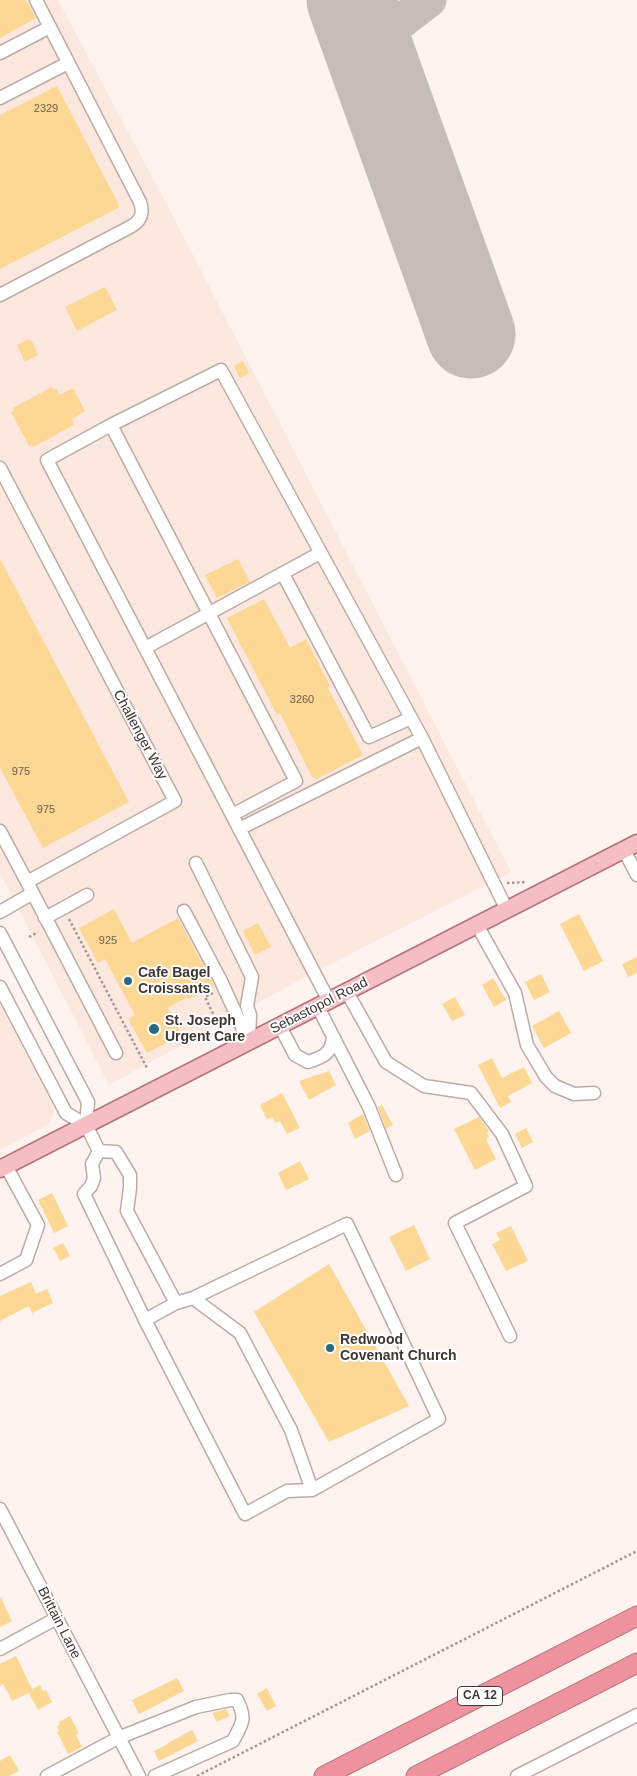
<!DOCTYPE html>
<style>
body{margin:0}
canvas{display:block;background:#fef3ee}
</style>
<canvas width="637" height="1776"></canvas>
<script>
const context = document.querySelector('canvas').getContext('2d');
context.lineJoin = 'round';
function paint(path, color) { context.fillStyle = color; context.fill(path, 'evenodd'); }
function trace(path, color, width, dash) { context.strokeStyle = color; context.lineWidth = width; context.lineCap = dash ? 'butt' : 'round'; context.setLineDash(dash || []); context.stroke(path); }
function drawText(font, color, halo, rows, align = 'center') {
  context.font = font + ' Arial,sans-serif'; context.lineWidth = 4; context.setLineDash([]); context.textBaseline = 'middle'; context.strokeStyle = halo; context.fillStyle = color; for (const [text, x, y, turn = 0] of rows) {
    context.save(); context.translate(x, y); context.rotate((+turn || 0) * Math.PI / 180); context.textAlign = isNaN(turn) ? turn : align; if (halo) context.strokeText(text, 0, 0); context.fillText(text, 0, 0); context.restore();
  }
}
paint(new Path2D(`
 M0,0H58L176,222L511,872L298,981L109,1085L0,873Z
 M0,1005L51,1102L54,1112L50,1122L45,1126L0,1150Z`), '#fce8df');
trace(new Path2D(`
 M368,47L429,0`), '#c6bcb8', 35);
trace(new Path2D(`
 M351,0L471,334`), '#c6bcb8', 89);
paint(new Path2D(`
 M0,0H26L36,18L0,38Z
 M57,86L120,207L0,269V115Z
 M105,287L117,310L77,331L65,307Z
 M29,339L31,342L32,341L38,355L25,362L17,345Z
 M243,361L249,373L240,378L234,366Z
 M52,387L54,390L56,388L60,395L73,388L85,411L72,419L74,425L33,447L31,445L29,446L11,412L14,411L13,408Z
 M0,559L129,802L43,848L0,768Z
 M238,559L250,582L217,598L205,575Z
 M264,599L290,648L306,639L330,686L328,688L363,755L317,779L312,777L280,713L277,715L227,618Z
 M114,909L132,943L178,918L214,986L189,999L187,997L168,1008L182,1035L147,1053L128,1019L135,1015L105,959L98,963L79,928Z
 M579,914L603,961L584,971L560,924Z
 M258,923L271,947L255,955L243,931Z
 M637,957V973L628,977L622,964Z
 M541,974L550,992L534,1000L525,982Z
 M493,978L506,1000L494,1007L482,985Z
 M455,997L465,1015L452,1021L442,1004Z
 M559,1011L571,1033L544,1048L532,1026Z
 M492,1058L502,1078L524,1067L532,1083L508,1096L511,1102L500,1108L478,1065Z
 M329,1071L336,1085L309,1100L299,1081Z
 M282,1093L300,1128L287,1134L280,1121L276,1123L272,1117L267,1120L260,1105Z
 M382,1105L393,1125L386,1129L378,1107Z
 M363,1114L370,1131L355,1139L348,1123Z
 M479,1117L489,1131L487,1132L489,1137L486,1139L496,1159L475,1170L454,1129Z
 M526,1128L533,1142L522,1148L515,1134Z
 M300,1161L309,1179L286,1190L278,1173Z
 M52,1193L68,1226L54,1233L38,1200Z
 M414,1225L430,1259L406,1271L389,1237Z
 M511,1226L528,1261L506,1271L492,1244L500,1240L496,1233Z
 M63,1243L70,1256L60,1261L53,1248Z
 M329,1264L409,1406L329,1442L254,1312Z
 M31,1282L36,1294L47,1289L53,1303L32,1313L29,1306L0,1321V1296Z
 M0,1596L12,1621L0,1627Z
 M16,1656L32,1689L40,1685L43,1691L46,1690L52,1702L38,1710L29,1693L12,1701L3,1684L0,1686V1664Z
 M177,1678L184,1691L139,1714L132,1700Z
 M267,1688L276,1706L267,1711L257,1694Z
 M226,1709L230,1716L217,1722L212,1713Z
 M70,1716L79,1733L76,1735L82,1747L68,1754L57,1732L59,1731L57,1726L60,1724L59,1722Z
 M192,1730L198,1741L159,1761L154,1751L168,1744V1743Z
 M10,1755L19,1771L9,1776H0V1761Z`), '#fdd794');
const minor = new Path2D(`
 M0,53L50,27
 M0,98L68,63
 M0,295L130,227C141,221 144,214 140,202L36,0
 M111,425L221,370L422,738
 M0,468L175,801L27,882L0,831
 M283,574L369,737L411,718
 M145,648L320,553
 M232,815L296,781L111,425L47,460L318,980L329,1001
 M239,829L422,738L507,910
 M624,850L637,875
 M196,863L252,977L247,1006L250,1015L249,1042
 M27,882L116,1053
 M184,911L220,979L248,1040
 M0,912L33,893
 M45,918L87,895
 M477,925L515,993L527,1045L546,1077L555,1086L574,1094L594,1093
 M0,933L88,1102L86,1125
 M0,987L66,1113L86,1125
 M347,992L386,1062L424,1086L471,1093L502,1134L526,1186L455,1223L510,1336
 M318,1007L369,1107L396,1175
 M280,1026L295,1055L308,1062C323,1057 331,1054 333,1038
 M86,1125L99,1151
 M99,1151L92,1164L94,1178L91,1186L84,1194L145,1320L245,1514L287,1491L312,1490L439,1419L347,1224L193,1298L176,1303L145,1320
 M99,1151L116,1152L130,1175V1188L127,1211L176,1303
 M0,1274L26,1260L38,1225L6,1166
 M193,1298L240,1333L291,1430L312,1490
 M0,1509L139,1776
 M0,1649L57,1618
 M47,1776L118,1738L196,1707L230,1700H237C247,1720 242,1723 233,1741L155,1776
 M517,1776L637,1715`);
const major = new Path2D(`
 M0,1169L637,843`);
const highway = new Path2D(`
 M324,1776L637,1616
 M416,1776L637,1663`);
trace(minor, '#bcaca4', 15);
trace(major, '#b07278', 19);
trace(highway, '#b07278', 21);
trace(new Path2D(`
 M507,883L527,882
 M69,919L147,1068
 M29,937L38,932
 M213,993L205,997L221,1030
 M197,1776L637,1551`), '#a09793', 2.5, [2.5, 2.5]);
trace(minor, '#fff', 12);
trace(major, '#f5bec4', 16);
trace(highway, '#ee929d', 19);
for (const [x, y, r, color] of [
 [128,981,5,"#296a7e"],
 [154,1029,6,"#296a7e"],
 [330,1348,5,"#296a7e"]
]) { const dot = new Path2D(); dot.arc(x, y, r, 0, 2 * Math.PI); context.fillStyle = color; context.fill(dot); trace(dot, '#fff', 2); }
drawText('11px', '#6d5e4b', null, [
 ["2329",46,109],
 ["3260",302,700],
 ["975",21,772],
 ["975",46,810],
 ["925",108,941]
]);
for (const [x, y, w] of [
 [480,1696,45]
]) { const box = new Path2D(); box.roundRect(x - w / 2, y - 9.5, w, 19, 4); context.fillStyle = '#fff'; context.fill(box); trace(box, '#3d3633', 1); }
drawText('bold 12px', '#3d3633', null, [
 ["CA 12",480,1696]
]);
drawText('14px', '#3d3633', '#fff', [
 ["Challenger Way",140,735,62],
 ["Sebastopol Road",319,1006,-27],
 ["Brittain Lane",59,1623,63]
]);
drawText('bold 14px', '#3d3633', '#fff', [
 ["Cafe Bagel",138,973],
 ["Croissants",138,989],
 ["St. Joseph",165,1021],
 ["Urgent Care",165,1037],
 ["Redwood",340,1340],
 ["Covenant Church",340,1356]
], 'left');
</script>
